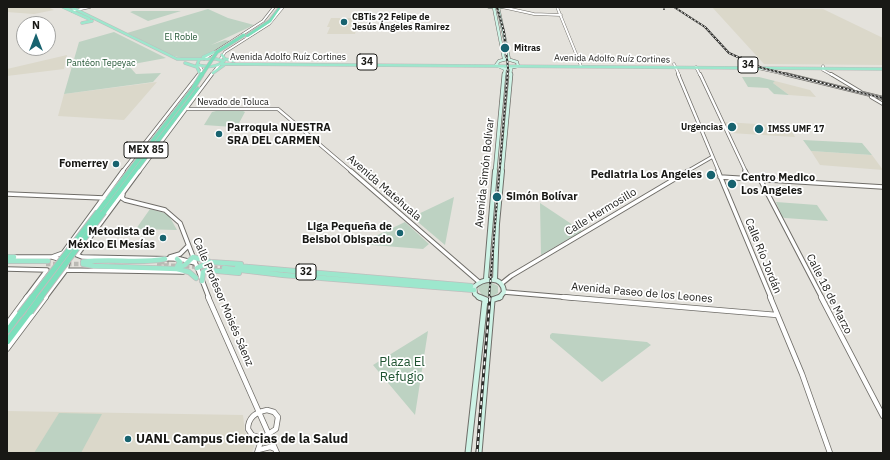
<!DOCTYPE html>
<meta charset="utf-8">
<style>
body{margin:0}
#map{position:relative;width:890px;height:460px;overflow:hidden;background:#e4e2dc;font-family:"IBM Plex Sans",sans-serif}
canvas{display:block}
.frame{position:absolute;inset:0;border:8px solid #181815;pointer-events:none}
.north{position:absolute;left:16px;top:16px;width:40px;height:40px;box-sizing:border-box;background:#fff;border:1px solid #a3a3a1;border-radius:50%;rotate:0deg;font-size:11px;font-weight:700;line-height:16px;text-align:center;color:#181815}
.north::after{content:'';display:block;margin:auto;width:14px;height:18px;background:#18636f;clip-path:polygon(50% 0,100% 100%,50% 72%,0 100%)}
</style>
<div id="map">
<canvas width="890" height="460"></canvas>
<div class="frame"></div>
<div class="north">N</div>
</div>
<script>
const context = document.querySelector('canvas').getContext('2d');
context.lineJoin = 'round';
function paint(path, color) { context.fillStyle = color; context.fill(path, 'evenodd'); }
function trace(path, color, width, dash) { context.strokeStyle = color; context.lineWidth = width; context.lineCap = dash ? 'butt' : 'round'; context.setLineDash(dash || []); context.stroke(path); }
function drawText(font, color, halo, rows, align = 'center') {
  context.font = font + ' "IBM Plex Sans",sans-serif'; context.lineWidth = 3.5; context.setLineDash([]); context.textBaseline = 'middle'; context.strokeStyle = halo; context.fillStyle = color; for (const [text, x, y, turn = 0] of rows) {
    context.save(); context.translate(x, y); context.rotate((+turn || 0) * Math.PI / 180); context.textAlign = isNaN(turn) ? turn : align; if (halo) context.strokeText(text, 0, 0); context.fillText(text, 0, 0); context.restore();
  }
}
paint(new Path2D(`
 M7,7H48L54,10L34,14L7,12Z
 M712,7L823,9L883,38V65L764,64Z
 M331,18H360L355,34H327L330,27H327Z
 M67,55L64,69L7,76V69Z
 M775,81L810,90L816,97L789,95L773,83Z
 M157,82L124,120L58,116L64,94Z
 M724,122L789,126L795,137L730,133Z
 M811,151L872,155L883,170L820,165Z
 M7,411L243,415L245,432L254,446L252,453H7Z`), '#dbd8ca');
paint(new Path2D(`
 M208,9L228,18L254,25L211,45L225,40L230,41C221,46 212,54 203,58C181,66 147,42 127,33Z
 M133,11H181L148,21L130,12Z
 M114,32L166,58L128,65L136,74L161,73L153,82L64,94L79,42Z
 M742,77H759L775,81L773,83L789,95L774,94L768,88L748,87Z
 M216,111H243L245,112L238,125L233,127L204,125L212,112Z
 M803,140L862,143L872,155L811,151Z
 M454,197L445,245L412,217Z
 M776,202L817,205L828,221L785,218L782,217Z
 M540,203L582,231L541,255Z
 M150,209L168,214L177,230L136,229Z
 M405,222L429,244L423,249L359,244Z
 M490,282L498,286V293L491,297L482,295L478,289L479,285Z
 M428,331L415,415L373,365Z
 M552,333L647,342L651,345L602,382L550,338V335Z
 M59,413L102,414L81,453H34Z`), '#bdd2c2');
trace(new Path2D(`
 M160,262L169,263
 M46,264H82
 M157,265L224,268`), '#bbbab4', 4.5, [4.5, 2.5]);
const tertiaryFar3 = new Path2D(`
 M502,7L534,14L561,15
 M557,7L581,66
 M72,11L90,7
 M221,58L225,52L269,24L283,7
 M204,59L263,21L274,7
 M674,64L679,75
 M823,66V70L832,75
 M696,67L700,75
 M758,68L789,75
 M199,75L202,70L199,65
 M211,75L219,65`);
const tertiaryFar2 = new Path2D(`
 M678,74L719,172
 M700,74L746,172
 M785,74L883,98
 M831,74L861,92
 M871,97L883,104
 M188,109H278L352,172
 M122,172L199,74
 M139,172L212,74
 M686,172L712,157`);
const tertiaryFar1 = new Path2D(`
 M139,171L77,255L82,257L180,259L195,263
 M351,171L479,282
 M718,171L771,298
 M745,171L749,179
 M720,177L883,187
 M760,179L822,298
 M7,194L104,198
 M123,194L122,198L125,200L165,210L180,223L209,298
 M12,257H52L68,262L66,270L45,298
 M52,257L63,253L123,171
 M170,257L180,254L188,246
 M7,269L47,270L26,298
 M66,270L183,272
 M501,284L511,276L688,171
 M504,292L575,298`);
const tertiary = new Path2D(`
 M208,297L277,453
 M563,297L777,315
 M770,297L802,374L830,453
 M821,297L883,416
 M7,324L27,297
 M7,349L46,297
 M267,410L274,412L278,417L276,429L262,438L252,435L248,429C248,417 256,412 267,410Z
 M258,450L270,447L275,449
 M257,453L262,438`);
const secondaryFar3 = new Path2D(`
 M489,7H502
 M498,7L509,59
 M494,8L504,59
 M507,59L517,62L518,66L505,69L496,65L499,61Z
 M504,75L505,69
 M510,75L511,69`);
const secondaryFar2 = new Path2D(`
 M495,172L504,74
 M502,172L511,74`);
const secondaryFar1 = new Path2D(`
 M486,279L495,171
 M495,280L497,224L502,171
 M480,298L475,294L474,287C483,278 503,275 504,292L499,298`);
const secondary = new Path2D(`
 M479,297L489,301L500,297
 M468,453L485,300
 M479,453L492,301`);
const primaryFar1 = new Path2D(`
 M63,7L89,19
 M71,7L177,59H216L224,61C216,68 207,67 197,65L199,60
 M82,23L92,21
 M222,55L225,59L234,61
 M203,57L214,52
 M185,63L197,67L200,74
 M221,64L883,69
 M213,73L224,65`);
const primary = new Path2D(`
 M7,257H14
 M177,259L180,262L177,267
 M7,261H48
 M83,262C110,258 138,264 165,259
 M83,264L94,266L177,269L189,272L196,278
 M237,266L471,286
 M177,268L185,265L193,257L210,262L241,264
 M197,268L208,263
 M224,268L283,275L474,290
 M202,281L203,272L207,270L239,273`);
const trunk = new Path2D(`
 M279,7H281L271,22L248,37H246V35L269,20Z
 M193,86L196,87L100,213H96V211Z
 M197,87L200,88L106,213H102V211Z
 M28,310H32L33,312L9,344H7V337Z
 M18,312H22L23,314L9,333H7V327Z`);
trace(tertiaryFar3, '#6f6d68', 3);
trace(tertiaryFar2, '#6f6d68', 4);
trace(tertiaryFar1, '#6f6d68', 5.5);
trace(tertiary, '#6f6d68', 6);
trace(secondaryFar3, '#6f6d68', 3.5);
trace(secondaryFar2, '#6f6d68', 4.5);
trace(secondaryFar1, '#6f6d68', 6);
trace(secondary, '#6f6d68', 7);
trace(primaryFar1, '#bebebd', 3.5);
trace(primary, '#bebebd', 6);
trace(trunk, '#bebebd', 2);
trace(tertiaryFar3, '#fff', 2);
trace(tertiaryFar2, '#fff', 2.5);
trace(tertiaryFar1, '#fff', 3.5);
trace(tertiary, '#fff', 4.5);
trace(secondaryFar3, '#cef3e6', 2.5);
trace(secondaryFar2, '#cef3e6', 3);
trace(secondaryFar1, '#cef3e6', 4);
trace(secondary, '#cef3e6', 5);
trace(primaryFar1, '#9de7cd', 2.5);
trace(primary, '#9de7cd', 4.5);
paint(trunk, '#7cdfbc');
const railFar1 = new Path2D(`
 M664,7V9
 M674,7L705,27L729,53L762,68L883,98
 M489,298L508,68L504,32L497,7`);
const rail = new Path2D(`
 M477,453L490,297`);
trace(railFar1, '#2e2e2b', 2);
trace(rail, '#2e2e2b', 3);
trace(railFar1, '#fff', 1, [2]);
trace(rail, '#fff', 1.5, [4]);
const trunkBridgeFar3 = new Path2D(`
 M202,75L217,52L244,35`);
const trunkBridgeFar2 = new Path2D(`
 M194,87L202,74`);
const trunkBridgeFar1 = new Path2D(`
 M32,298L98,212
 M40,298L104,212`);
const trunkBridge = new Path2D(`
 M30,312L41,297
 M20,314L33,297`);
trace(trunkBridgeFar3, '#bebebd', 4, []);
trace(trunkBridgeFar2, '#bebebd', 5.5, []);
trace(trunkBridgeFar1, '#bebebd', 7, []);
trace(trunkBridge, '#bebebd', 8, []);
trace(trunkBridgeFar3, '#7cdfbc', 3);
trace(trunkBridgeFar2, '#7cdfbc', 4);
trace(trunkBridgeFar1, '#7cdfbc', 5);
trace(trunkBridge, '#7cdfbc', 6);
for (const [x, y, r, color] of [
 [344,22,4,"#18636f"],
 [505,48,5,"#18636f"],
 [732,127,5,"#18636f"],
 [759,129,5,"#18636f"],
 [219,134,4,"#18636f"],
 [116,164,4,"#18636f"],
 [711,175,5,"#18636f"],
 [732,184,5,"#18636f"],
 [497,197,5,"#18636f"],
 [400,233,4,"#18636f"],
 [163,238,4,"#18636f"],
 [128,439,4,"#18636f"]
]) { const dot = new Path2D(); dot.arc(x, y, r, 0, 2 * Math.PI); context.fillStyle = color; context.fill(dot); trace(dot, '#fff', 1.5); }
drawText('bold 9px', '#181815', '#fff', [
 ["CBTis 22 Felipe de",352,17],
 ["Jesús Ángeles Ramirez",352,27],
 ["Mitras",514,48],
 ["Urgencias",723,127,"right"],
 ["IMSS UMF 17",768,129]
], 'left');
drawText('9px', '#1f5331', '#fff', [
 ["El Roble",181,37],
 ["Pantéon Tepeyac",101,63]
]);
drawText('9px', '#181815', '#fff', [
 ["Avenida Adolfo Ruíz Cortines",288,57],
 ["Avenida Adolfo Ruíz Cortines",612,59,1],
 ["Nevado de Toluca",233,102]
]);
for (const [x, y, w] of [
 [367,62,20],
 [748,65,20],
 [146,150,44],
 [306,272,20]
]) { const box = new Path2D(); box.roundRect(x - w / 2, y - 8, w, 16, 3); context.fillStyle = '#fff'; context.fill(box); trace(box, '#181815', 1); }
drawText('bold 10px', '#181815', null, [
 ["34",367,62],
 ["34",748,65],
 ["MEX 85",146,150],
 ["32",306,272]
]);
drawText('bold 11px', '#181815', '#fff', [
 ["Parroquia NUESTRA",227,128,"left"],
 ["SRA DEL CARMEN",227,141,"left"],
 ["Fomerrey",108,164],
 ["Pediatria Los Angeles",702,175],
 ["Centro Medico",741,178,"left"],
 ["Los Angeles",741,191,"left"],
 ["Simón Bolívar",506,197,"left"],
 ["Liga Pequeña de",392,227],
 ["Beisbol Obispado",392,240],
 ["Metodista de",155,232],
 ["México El Mesías",155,245]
], 'right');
drawText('11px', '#181815', '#fff', [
 ["Avenida Simón Bolívar",485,173,-84],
 ["Avenida Matehuala",384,188,41],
 ["Calle Hermosillo",601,212,-31],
 ["Calle Río Jordán",763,256,68],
 ["Avenida Paseo de los Leones",642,293,5],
 ["Calle 18 de Marzo",829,294,63],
 ["Calle Profesor Moisés Sáenz",223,302,67]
]);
drawText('13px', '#1f5331', '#fff', [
 ["Plaza El",402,362],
 ["Refugio",402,377]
]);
drawText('bold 13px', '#181815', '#fff', [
 ["UANL Campus Ciencias de la Salud",136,439]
], 'left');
</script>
